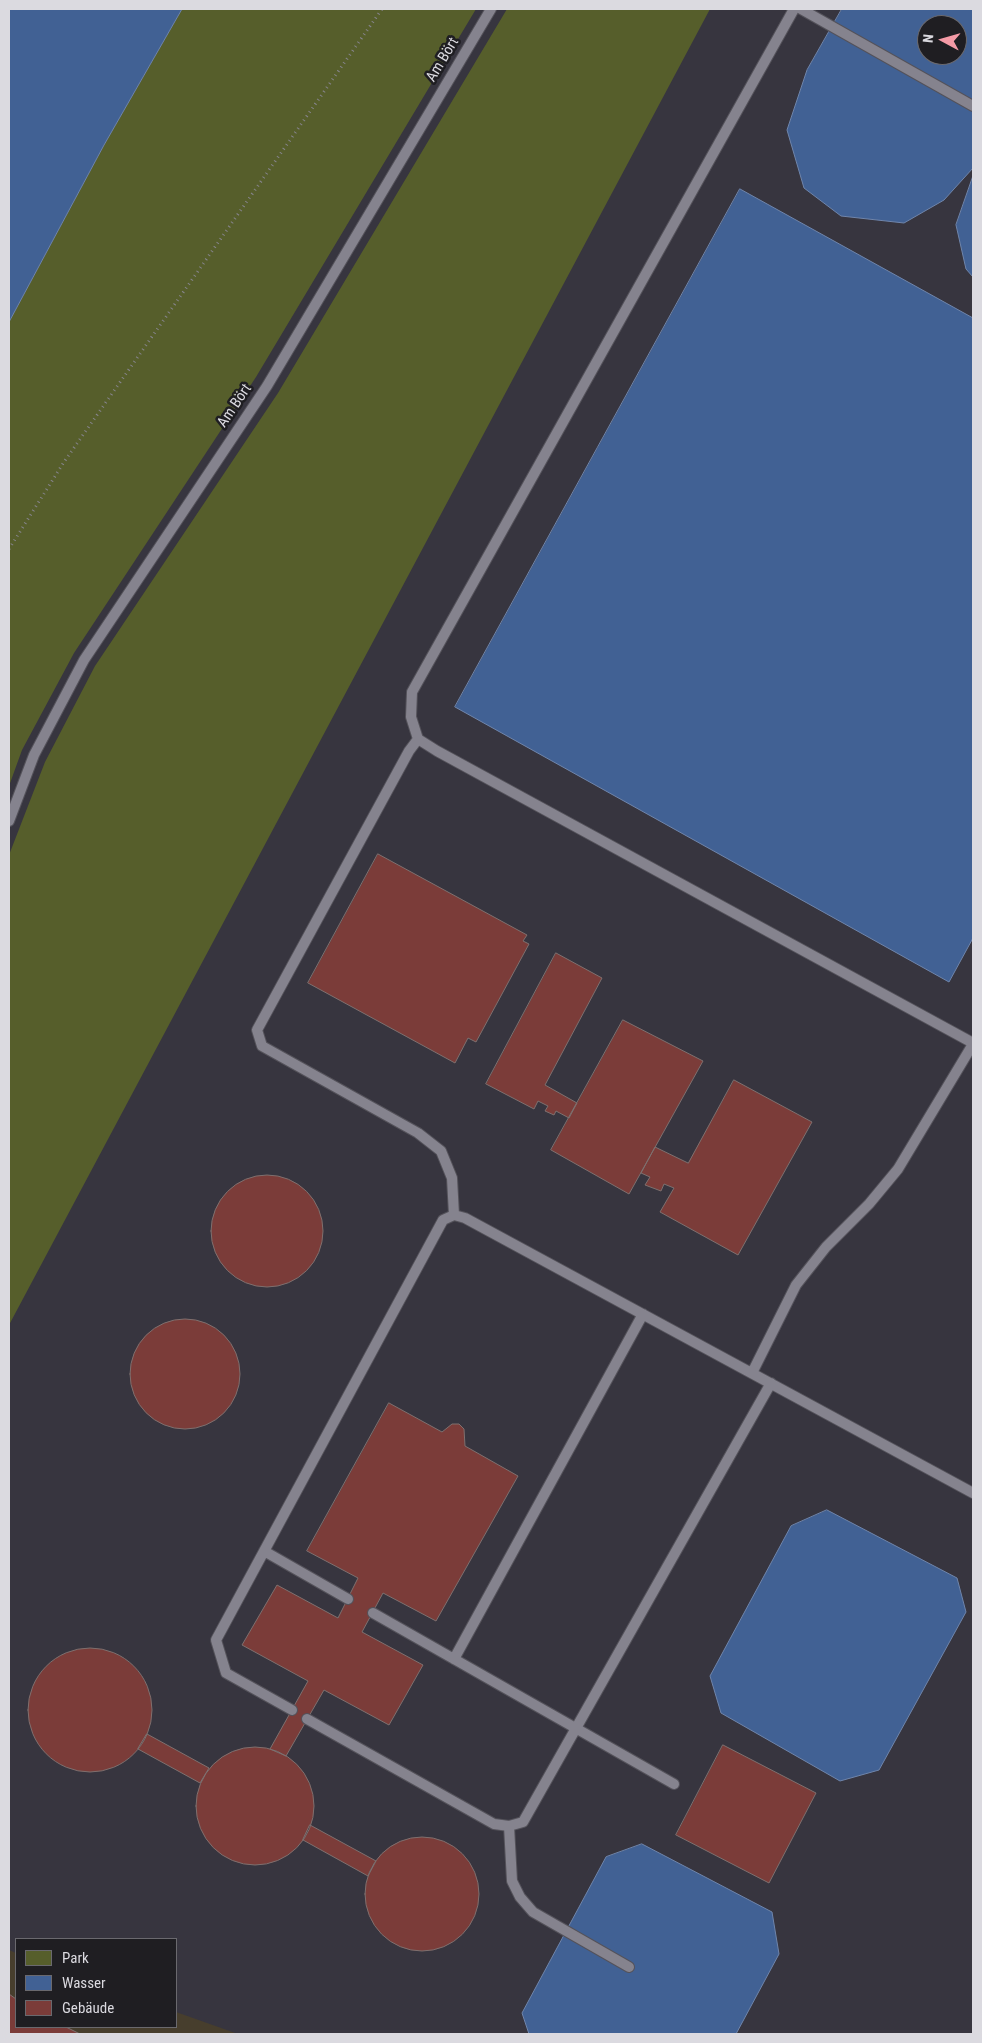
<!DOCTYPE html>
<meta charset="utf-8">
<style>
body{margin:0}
#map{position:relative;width:982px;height:2043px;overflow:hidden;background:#37353f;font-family:"Roboto Condensed",sans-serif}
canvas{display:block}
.frame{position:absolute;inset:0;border:10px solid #dbdae0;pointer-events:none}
.legend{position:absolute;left:15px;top:1938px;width:162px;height:90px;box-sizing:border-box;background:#1f1e22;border:1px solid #6a696e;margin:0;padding:6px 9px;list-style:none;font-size:15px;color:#dbdae0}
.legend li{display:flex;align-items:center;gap:10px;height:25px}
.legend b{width:25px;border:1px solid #6a696e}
.north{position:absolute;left:917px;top:15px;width:50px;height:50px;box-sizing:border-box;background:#1f1e22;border:1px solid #6a696e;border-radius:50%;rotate:276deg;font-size:14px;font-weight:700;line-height:20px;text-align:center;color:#dbdae0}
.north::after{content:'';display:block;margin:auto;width:18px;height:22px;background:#f49aa6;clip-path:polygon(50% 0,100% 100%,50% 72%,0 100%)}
</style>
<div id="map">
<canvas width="982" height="2043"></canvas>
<div class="frame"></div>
<ul class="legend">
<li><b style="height:14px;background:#565e2b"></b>Park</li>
<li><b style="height:14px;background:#416194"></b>Wasser</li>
<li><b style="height:14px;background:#7b3c39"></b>Gebäude</li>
</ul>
<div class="north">N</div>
</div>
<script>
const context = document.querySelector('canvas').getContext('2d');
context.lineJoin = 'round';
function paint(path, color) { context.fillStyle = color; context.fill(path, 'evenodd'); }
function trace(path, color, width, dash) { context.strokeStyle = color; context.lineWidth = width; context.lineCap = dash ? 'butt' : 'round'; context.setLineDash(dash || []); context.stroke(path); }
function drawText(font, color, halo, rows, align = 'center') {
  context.font = font + ' "Roboto Condensed",sans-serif'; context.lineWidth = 5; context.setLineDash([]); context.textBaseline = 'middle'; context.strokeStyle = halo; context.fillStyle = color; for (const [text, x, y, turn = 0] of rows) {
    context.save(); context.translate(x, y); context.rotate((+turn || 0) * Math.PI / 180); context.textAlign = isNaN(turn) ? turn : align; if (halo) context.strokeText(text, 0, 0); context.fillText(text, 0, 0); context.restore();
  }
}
paint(new Path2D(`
 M9,1950L16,1953V2027H176V2012L238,2034H9Z`), '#473e2d');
paint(new Path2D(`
 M182,9H476L256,377L74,653L22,750L9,786V322L104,145Z
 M507,9H710L9,1325V855L45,762L95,666L278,393Z`), '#565e2b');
const water = new Path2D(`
 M9,9H182L104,145L9,322Z
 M842,9H973V168L944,200L904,223L841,216L804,188L787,130L807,70ZM927,25H957V55H927Z
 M973,176V277L966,269L956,225Z
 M740,189L973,318V938L949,982L455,707Z
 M827,1510L957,1578L966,1612L879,1770L840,1781L721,1713L710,1676L791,1526Z
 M642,1844L772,1912L779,1954L736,2034H529L522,2013L606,1857Z`);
paint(water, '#416194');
trace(water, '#6f85ab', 1);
const building = new Path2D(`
 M378,854L527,935L523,941L529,944L476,1042L468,1038L455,1063L308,983Z
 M556,953L602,978L545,1085L577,1103L569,1118L556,1111L554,1115L545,1111L548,1106L538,1101L534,1109L486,1084Z
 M623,1020L703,1061L629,1194L551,1150Z
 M734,1080L812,1122L738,1255L660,1212L674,1188L664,1184L661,1191L645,1185L650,1177L641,1173L655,1147L688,1163Z
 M211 1231a56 56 0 1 1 112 0a56 56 0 1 1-112 0Z
 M130 1374a55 55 0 1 1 110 0a55 55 0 1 1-110 0Z
 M389,1403L442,1432L452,1424H459L464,1429L465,1446L518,1476L436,1621L383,1593L362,1632L423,1665L389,1725L324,1690L286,1756L270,1749L308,1681L242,1645L277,1585L338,1618L358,1578L307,1551Z
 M28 1710a62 62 0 1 1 124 0a62 62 0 1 1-124 0Z
 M147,1734L209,1768L200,1783L138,1749Z
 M723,1745L816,1793L769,1883L676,1835Z
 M196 1806a59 59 0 1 1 118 0a59 59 0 1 1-118 0Z
 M310,1825L376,1861L368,1876L303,1840Z
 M365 1894a57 57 0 1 1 114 0a57 57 0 1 1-114 0Z
 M9,1994L16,1999V2027H66L80,2034H9Z`);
paint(building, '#7b3c39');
trace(building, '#7e706f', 1);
const lane = new Path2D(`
 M794,9L412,692L411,717L418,739L437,751L973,1043
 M801,9L973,106
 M418,739L409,751L257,1030L262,1046L418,1133L441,1151L452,1178L454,1215
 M9,821L34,755L84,660L267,386L491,9
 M752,1373L796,1285L826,1247L869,1204L898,1169L973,1044
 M264,1551L348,1599
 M373,1613L674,1784
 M454,1659L643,1314
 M292,1710L226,1673L216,1640L443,1220L454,1215L465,1218L973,1493
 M307,1719L494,1824L509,1826L523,1822L771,1383
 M509,1826L512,1881L520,1897L533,1912L629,1967`);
trace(lane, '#54525a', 12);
trace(new Path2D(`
 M9,549L64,462L382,9`), '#86848c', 3, [1, 4]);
trace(lane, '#85838e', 10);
drawText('15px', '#dbdae0', '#1f1e22', [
 ["Am Bört",443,60,-59],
 ["Am Bört",235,406,-56]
]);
</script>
